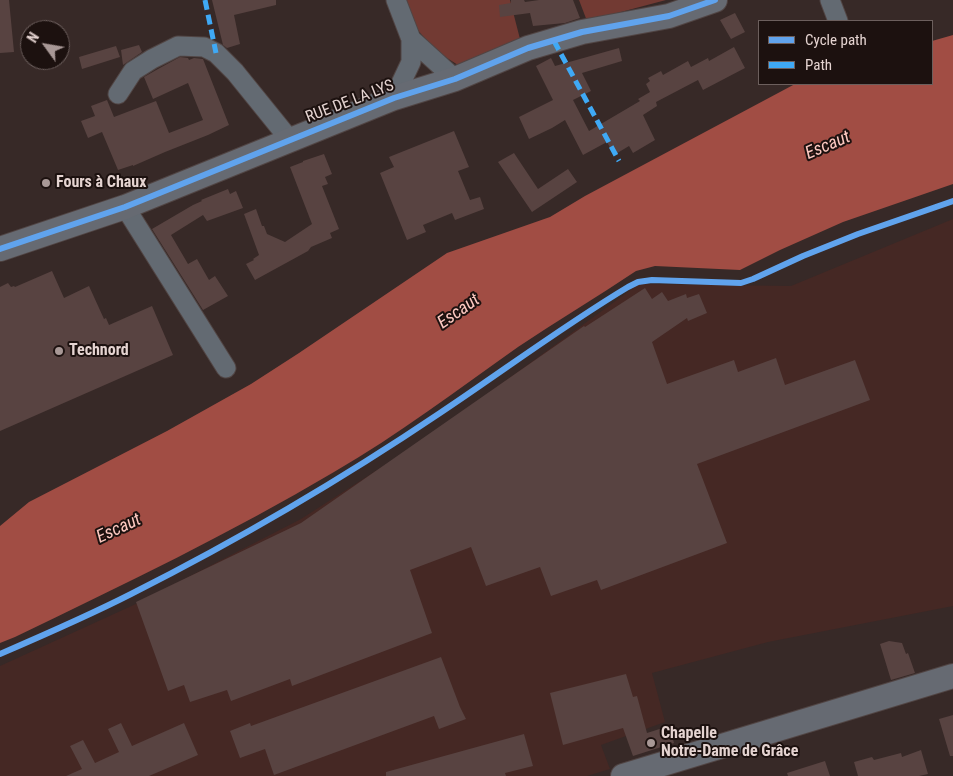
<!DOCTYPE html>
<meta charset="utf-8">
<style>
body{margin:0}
#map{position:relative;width:953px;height:776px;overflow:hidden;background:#372927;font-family:"Roboto Condensed",sans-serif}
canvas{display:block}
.legend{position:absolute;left:758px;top:20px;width:175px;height:65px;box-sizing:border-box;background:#1c110f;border:1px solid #6c5f5d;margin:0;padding:6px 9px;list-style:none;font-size:15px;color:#e5d4d1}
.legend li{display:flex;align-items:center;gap:10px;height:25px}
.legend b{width:25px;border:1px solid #6c5f5d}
.north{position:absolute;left:20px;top:20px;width:50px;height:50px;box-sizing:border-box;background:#1c110f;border:1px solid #6c5f5d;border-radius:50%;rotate:302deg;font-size:14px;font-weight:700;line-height:20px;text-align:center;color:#e5d4d1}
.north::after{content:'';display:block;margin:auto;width:18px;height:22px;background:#a89896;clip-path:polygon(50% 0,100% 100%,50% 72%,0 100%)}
</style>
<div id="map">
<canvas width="953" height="776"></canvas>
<ul class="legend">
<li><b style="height:6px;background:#60a3ed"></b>Cycle path</li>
<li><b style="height:6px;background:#3fa9f5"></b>Path</li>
</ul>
<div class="north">N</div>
</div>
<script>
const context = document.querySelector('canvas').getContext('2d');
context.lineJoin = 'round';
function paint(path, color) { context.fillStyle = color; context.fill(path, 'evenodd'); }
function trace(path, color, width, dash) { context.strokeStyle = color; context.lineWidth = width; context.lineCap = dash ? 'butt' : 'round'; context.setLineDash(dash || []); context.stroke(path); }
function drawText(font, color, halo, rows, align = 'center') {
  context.font = font + ' "Roboto Condensed",sans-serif'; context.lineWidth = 4; context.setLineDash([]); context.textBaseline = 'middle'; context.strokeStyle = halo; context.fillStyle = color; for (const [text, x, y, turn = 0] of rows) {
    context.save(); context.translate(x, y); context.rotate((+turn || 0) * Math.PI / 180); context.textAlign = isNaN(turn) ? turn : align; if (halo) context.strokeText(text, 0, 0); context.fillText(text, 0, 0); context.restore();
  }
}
paint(new Path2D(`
 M953,219V606L768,642L652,673L665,722L601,745L610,769L587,776H0V666L138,603L301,519L424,440L639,284L791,286Z`), '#452824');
paint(new Path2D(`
 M407,0H510L520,39L458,65L436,51L409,20Z
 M579,0H666L587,21Z`), '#723a33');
paint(new Path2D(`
 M953,35V184L843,222L780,250L740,270L655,266L636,271C597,297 557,321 518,347C457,390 398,435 334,472C231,533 123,585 15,637L0,643V526L29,502L167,431L251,384L299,353L447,253L550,217L585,196L795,84H932V41Z`), '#a14d44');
paint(new Path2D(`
 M0,0H9L14,52L0,53Z
 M212,0H276V5L234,15L240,44L227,48L223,45Z
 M511,0H524L525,2L539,0H573L580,18L565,23L533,26L530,13L500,17L499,5L511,3Z
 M735,13L745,32L731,39L720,20Z
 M139,45L142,52L123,65L121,50Z
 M116,46L120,57L82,69L79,57Z
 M734,47L745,68L703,90L698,80L656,102L657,106L643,115L655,140L633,153L629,146L614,155L607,142L583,155L565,120L552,128L529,139L519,117L553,100L536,66L551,58L555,66L619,48L622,61L582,73L591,91L573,100L589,131L640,101L638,99L650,92L646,84L650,81L648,78L661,71L663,75L688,61L691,67L708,58L709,61Z
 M180,57L188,58L189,60L194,58L203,59L229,125L208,135L165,152L133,166V165L118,170L102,132L88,138L81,121L95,116L91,106L107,100L114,117L156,101L169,133L203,120L188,83L153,99L144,77L158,69Z
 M454,131L469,167L458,171L470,200L480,197L484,209L455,220L452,213L423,225L426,232L407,240L380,173L394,167L389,157Z
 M514,153L538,189L568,169L577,182L532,212L498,162Z
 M324,154L332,174L325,177L328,184L322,186L339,229L330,233L332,238L311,247L308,251L255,280L246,264L254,260L253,259L259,255L244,214L256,209L262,226H264L267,234L285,242L312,224L290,167L303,162V161Z
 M228,189L230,194L236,191L243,208L207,221L203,215L171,235L188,264L197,259L209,280L215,276L228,296L203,310L152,229L193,205L202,201L201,200Z
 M52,271L64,298L89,286L104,319L106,318L109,325L152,306L173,355L0,431V287L8,283L11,287L14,286L15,287Z
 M645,288L652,299L662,292L668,301L686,294L687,298L699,294L707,313L688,321L687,318L652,342L667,384L734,360L738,372L776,358L785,385L855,360L870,400L697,464L727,543L601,590L597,580L551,596L540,567L486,586L471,547L410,570L432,633L292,686L290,679L231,701L227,690L190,702L184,685L168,691L136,602L301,523L584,326L585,327Z
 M889,641L902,643L906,654L908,653L915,673L891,680L880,644Z
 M441,657L460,707L466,719L439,729L434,716L274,775L265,749L240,758L230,731L250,723L251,726Z
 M626,674L633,697L637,696L647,733L669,726L674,743L633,756L623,728L563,745L550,693Z
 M953,715V756H950L939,719Z
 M121,723L132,746L184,723L198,755L149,776H66L82,769L70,746L83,740L95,763L119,752L108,729Z
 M524,734L533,766L505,773L506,776H386V772Z
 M921,750L928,774L919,776H858L854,762L872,757L874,760L901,753L902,757Z
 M825,761L830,776H788L787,773Z`), '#584341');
const minor = new Path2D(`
 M830,0L838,21
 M411,39L455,79
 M118,94L133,71L152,59L178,46L204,47L216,53L235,72L290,140
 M394,98L411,62V39L396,0
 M125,207L226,368`);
const major = new Path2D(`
 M0,249L125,207L394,98L455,79L528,48L582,32L669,16L715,0
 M623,776L953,676`);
trace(minor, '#514544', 21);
trace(major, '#514544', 26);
trace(minor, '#636a72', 19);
trace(major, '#666a72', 24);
trace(new Path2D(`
 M205,0L216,53
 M554,41L619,161`), '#3fa9f5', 5, [10, 5]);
trace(new Path2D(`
 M0,249L125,207L394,98L455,79L528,48L582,32L669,16L715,0
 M0,654C44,635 88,616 131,594C236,541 342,479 440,413C503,371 563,326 628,287L638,282L652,280L741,283L753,279L803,256L858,234L953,201`), '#60a3ed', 6);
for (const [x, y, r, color] of [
 [46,183,5,"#a89896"],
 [59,351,5,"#a89896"],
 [651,743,5,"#a89896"]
]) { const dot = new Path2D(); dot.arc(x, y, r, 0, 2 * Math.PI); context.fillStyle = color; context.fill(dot); trace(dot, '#1c110f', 2); }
drawText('16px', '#e5d4d1', '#1c110f', [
 ["RUE DE LA LYS",350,102,-21]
]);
drawText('bold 16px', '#e5d4d1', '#1c110f', [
 ["Fours à Chaux",56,183],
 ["Technord",69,351],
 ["Chapelle",661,734],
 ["Notre-Dame de Grâce",661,752]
], 'left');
drawText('italic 18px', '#fdc9c1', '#1c110f', [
 ["Escaut",828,146,-23],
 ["Escaut",459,312,-35],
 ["Escaut",119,529,-25]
]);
</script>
